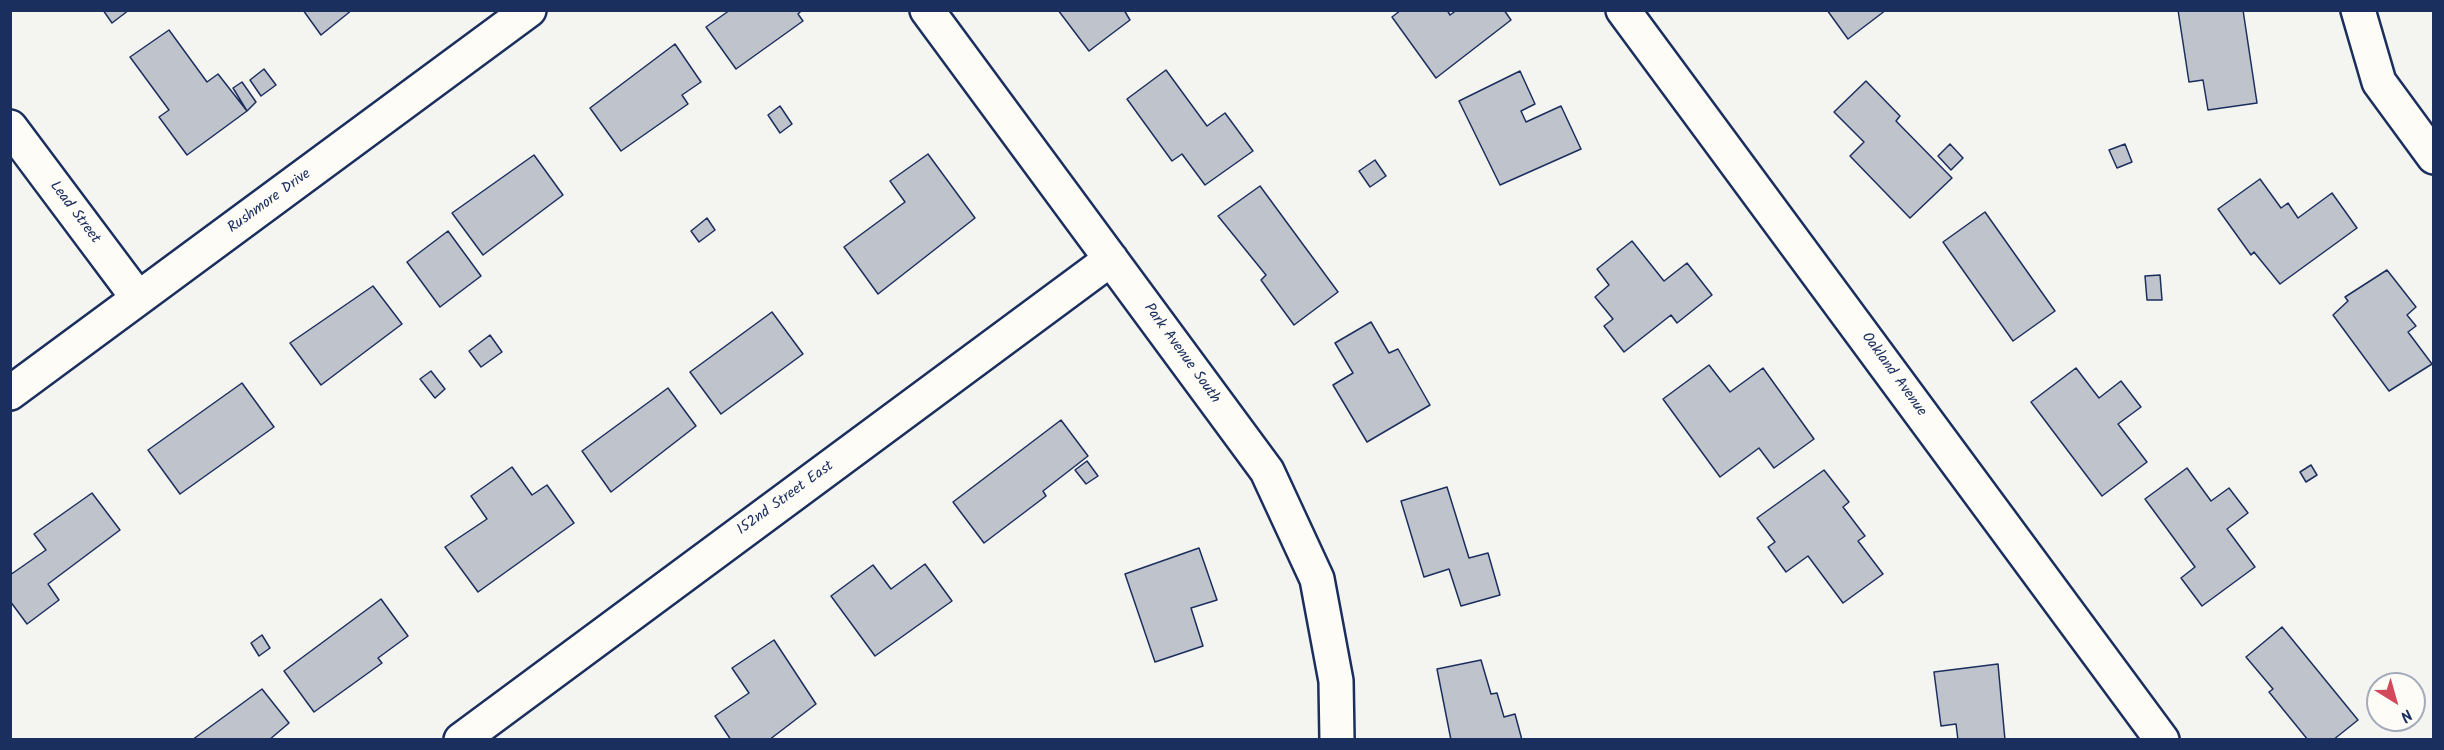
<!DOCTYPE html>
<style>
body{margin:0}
#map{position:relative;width:2444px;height:750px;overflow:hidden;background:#f4f4f1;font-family:Kalam,sans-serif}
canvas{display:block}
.frame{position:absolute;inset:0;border:12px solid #1b2f5e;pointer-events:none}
.north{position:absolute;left:2366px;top:672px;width:60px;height:60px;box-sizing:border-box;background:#fdfcf7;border:2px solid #a3aaba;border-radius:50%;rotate:143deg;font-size:16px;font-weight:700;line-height:24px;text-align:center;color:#1b2f5e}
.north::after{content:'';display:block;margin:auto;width:21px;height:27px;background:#d1495b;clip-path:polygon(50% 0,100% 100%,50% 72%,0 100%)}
</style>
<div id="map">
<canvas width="2444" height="750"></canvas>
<div class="frame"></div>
<div class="north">N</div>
</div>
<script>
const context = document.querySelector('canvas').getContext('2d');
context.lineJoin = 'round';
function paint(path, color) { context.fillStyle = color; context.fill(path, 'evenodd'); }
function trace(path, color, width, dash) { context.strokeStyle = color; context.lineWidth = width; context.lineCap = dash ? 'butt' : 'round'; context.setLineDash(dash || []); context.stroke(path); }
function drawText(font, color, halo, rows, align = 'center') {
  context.font = font + ' Kalam,sans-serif'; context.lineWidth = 4.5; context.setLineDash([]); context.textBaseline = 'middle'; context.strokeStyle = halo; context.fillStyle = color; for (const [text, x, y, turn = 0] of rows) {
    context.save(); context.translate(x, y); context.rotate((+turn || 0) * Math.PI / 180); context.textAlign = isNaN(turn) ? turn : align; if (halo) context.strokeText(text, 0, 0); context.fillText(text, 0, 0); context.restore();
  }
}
const building = new Path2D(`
 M103,10H129L112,23Z
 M303,10H352L321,35Z
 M730,10H802L798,14L803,21L736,69L706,27Z
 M1058,10H1124L1130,20L1089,51Z
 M1401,10H1447L1450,15L1457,10H1504L1511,20L1436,78L1392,17Z
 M1827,10H1886L1848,39Z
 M2178,10H2243L2257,103L2208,110L2203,80L2189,82Z
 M169,30L207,82L218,74L247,111L187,155L159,117L169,110L130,57Z
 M675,44L701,82L682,95L688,104L621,151L590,108Z
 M264,69L276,85L261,96L250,80Z
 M1166,70L1207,126L1225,113L1253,151L1205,185L1182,154L1172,161L1127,99Z
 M1520,71L1535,104L1521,111L1526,122L1561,106L1581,149L1500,185L1459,101Z
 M1866,81L1900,116L1896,121L1952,178L1910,218L1850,156L1864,142L1834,112Z
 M242,82L256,102L247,111L233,88Z
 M780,106L792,124L780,133L768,115Z
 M1950,144L1963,158L1951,170L1938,156Z
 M2125,144L2132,162L2117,168L2109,150Z
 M928,154L975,218L878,294L844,247L905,202L890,181Z
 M534,155L563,195L483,255L452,213Z
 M1375,160L1386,176L1370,187L1359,171Z
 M2260,179L2281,208L2288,203L2298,218L2332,193L2357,228L2280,284L2254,252L2251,255L2218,209Z
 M1260,186L1338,292L1294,325L1261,280L1266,275L1218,216Z
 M1985,212L2055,311L2013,341L1943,242Z
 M707,218L715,230L699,242L691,231Z
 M448,231L481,276L440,307L407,262Z
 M1632,241L1664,281L1687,263L1712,295L1677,323L1671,315L1624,352L1604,326L1613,319L1595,297L1609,285L1597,269Z
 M2387,270L2416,307L2407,315L2416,326L2408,332L2432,364L2389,391L2333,315L2348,301L2345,297Z
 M2160,275L2162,300H2147L2145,276Z
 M373,286L402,324L321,385L290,343Z
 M772,312L803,354L721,414L690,372Z
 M1371,322L1389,353L1398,349L1430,405L1367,442L1333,385L1353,373L1335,343Z
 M490,335L502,352L481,367L469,351Z
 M1709,365L1730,392L1763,368L1814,439L1774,468L1759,448L1720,477L1663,399Z
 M2076,368L2099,398L2121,381L2141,407L2118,424L2147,462L2102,496L2031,402Z
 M431,371L445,389L435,398L420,379Z
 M242,383L274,427L180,494L148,450Z
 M668,388L696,426L611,492L582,451Z
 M1061,420L1088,456L1043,491L1046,496L984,543L953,502Z
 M1087,461L1098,476L1086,484L1075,470Z
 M2311,465L2317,475L2306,482L2300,472Z
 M512,467L532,495L547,485L574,523L478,592L445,547L487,519L471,496Z
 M2187,468L2211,501L2229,488L2248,513L2227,529L2255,567L2202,606L2181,578L2195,567L2145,499Z
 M1824,470L1849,502L1843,507L1865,536L1858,541L1883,574L1843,603L1808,556L1786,572L1768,547L1775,542L1757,518Z
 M1447,487L1469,558L1488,553L1500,595L1461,606L1449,569L1424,577L1401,501Z
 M92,493L120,530L48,584L59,600L27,624L10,601V575L46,550L34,534Z
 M1199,548L1217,600L1191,608L1203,646L1155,662L1125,574Z
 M925,564L952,601L875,656L831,596L873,565L891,589Z
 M381,599L408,636L378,658L382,663L314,712L284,671Z
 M2282,627L2358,720L2333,740H2308L2269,692L2273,689L2246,657Z
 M262,635L270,648L259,656L251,643Z
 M774,640L816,704L769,740H731L715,716L749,693L732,668Z
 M1481,660L1491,694L1497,693L1504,717L1515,714L1522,740H1451L1437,669Z
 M1998,664L2005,740H1958L1956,724L1941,726L1934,672Z
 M262,689L289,723L269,740H192Z`);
paint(building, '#bfc3cc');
trace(building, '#1b2f5e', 1.5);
const minor = new Path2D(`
 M927,10L1267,471L1317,579L1336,681L1337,740
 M1623,10L2162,740
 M2358,10L2379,82L2434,157
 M10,127L138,298
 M10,393L529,10
 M461,740L1111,259`);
trace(minor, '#1b2f5e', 38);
trace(minor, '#fdfcf7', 33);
drawText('15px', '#1b2f5e', '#fdfcf7', [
 ["Rushmore Drive",270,202,-36],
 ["Lead Street",74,213,53],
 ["Park Avenue South",1181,354,54],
 ["Oakland Avenue",1893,375,54],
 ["152nd Street East",786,499,-36]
]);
</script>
